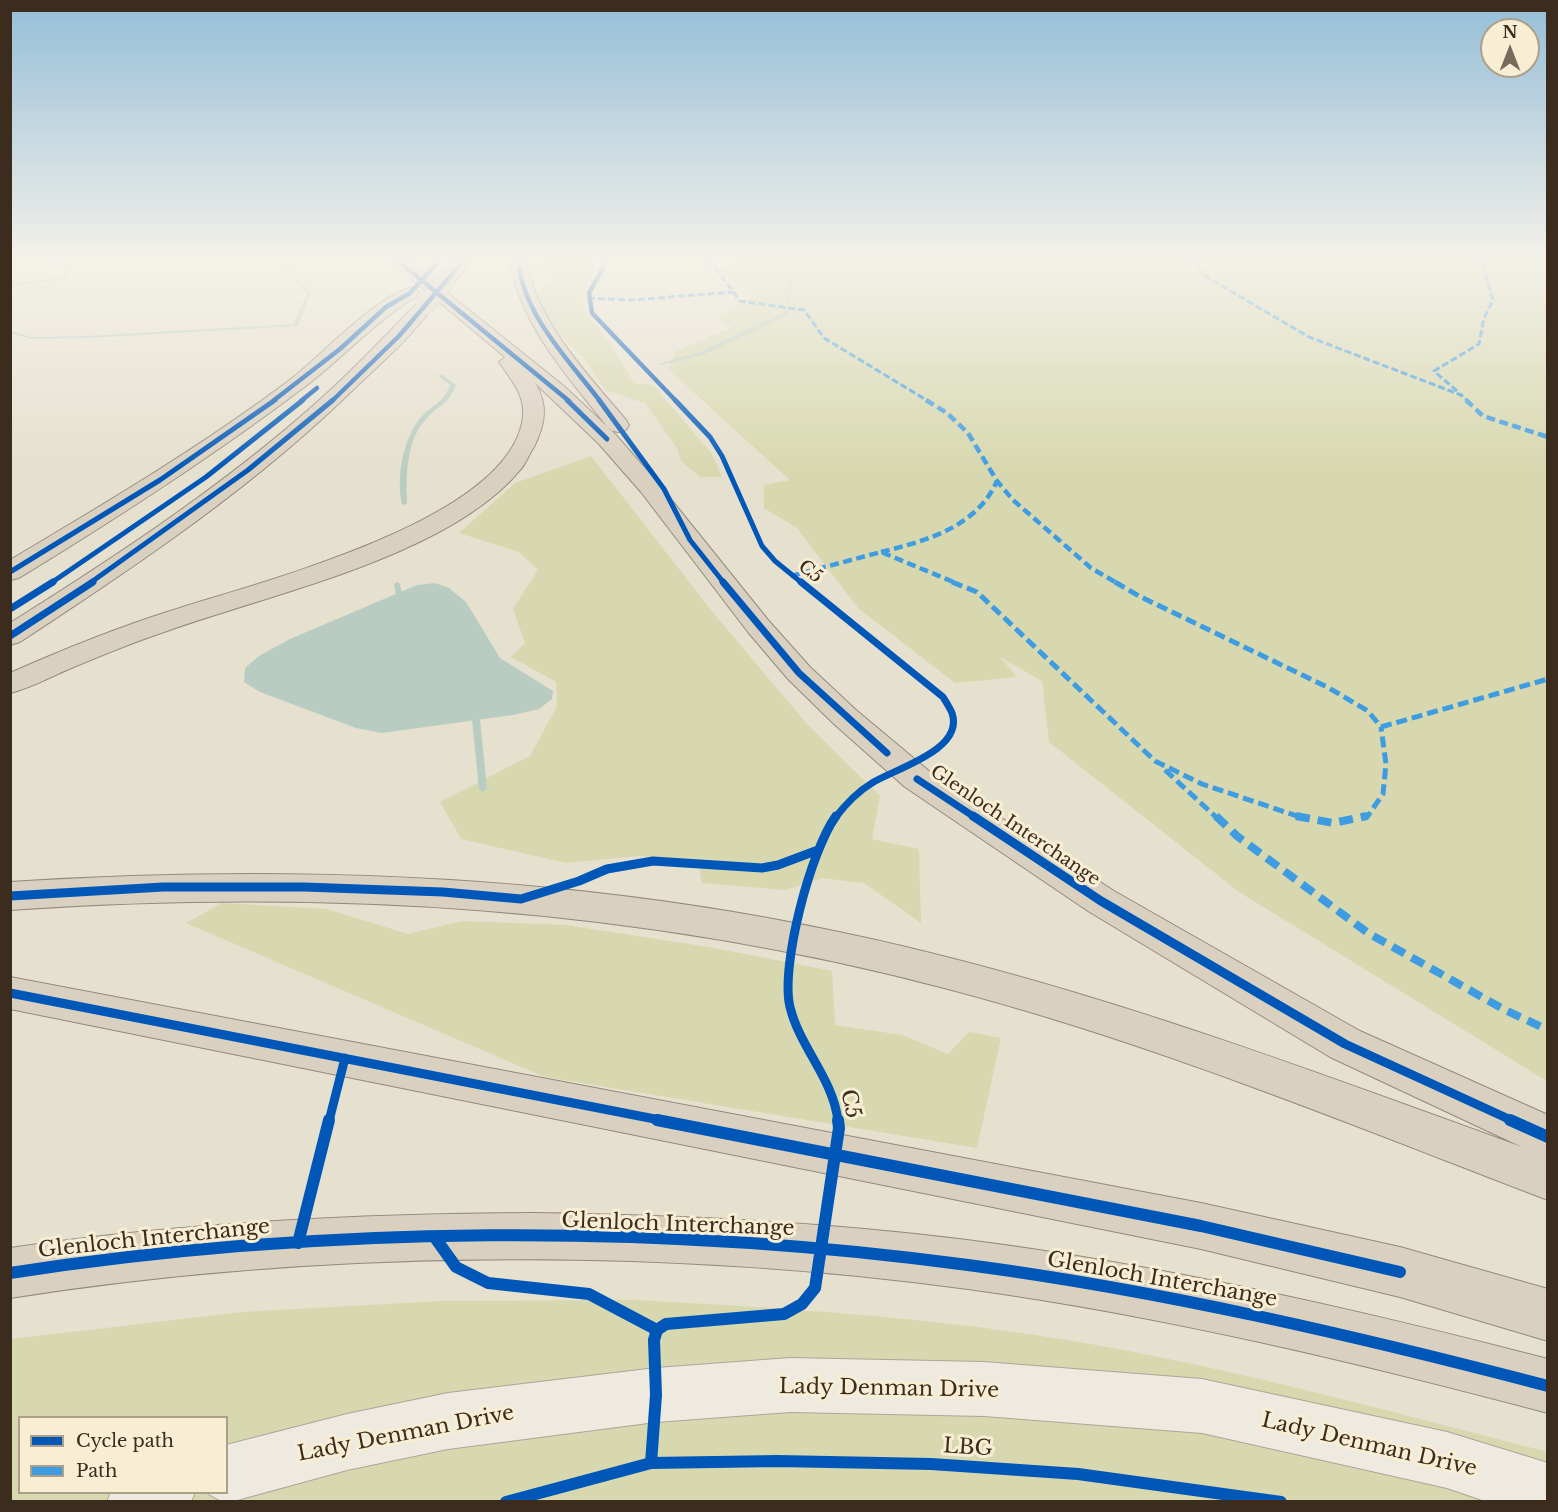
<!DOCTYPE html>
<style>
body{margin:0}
#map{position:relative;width:1558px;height:1512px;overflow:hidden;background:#e6e0ce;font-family:"Libre Baskerville",serif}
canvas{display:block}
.frame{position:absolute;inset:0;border:12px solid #3c2c1e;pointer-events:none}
.legend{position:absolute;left:18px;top:1416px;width:210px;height:78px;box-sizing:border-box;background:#f8eed4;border:2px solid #ada08b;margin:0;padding:8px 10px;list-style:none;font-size:18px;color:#3c2c1e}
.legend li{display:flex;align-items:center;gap:12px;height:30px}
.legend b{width:30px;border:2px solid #ada08b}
.north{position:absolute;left:1480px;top:18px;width:60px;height:60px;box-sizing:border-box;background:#f8eed4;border:2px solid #ada08b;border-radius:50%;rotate:0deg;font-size:16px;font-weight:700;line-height:24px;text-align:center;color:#3c2c1e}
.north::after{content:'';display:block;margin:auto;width:21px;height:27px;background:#786b5c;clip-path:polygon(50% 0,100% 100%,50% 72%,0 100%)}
</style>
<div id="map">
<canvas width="1558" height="1512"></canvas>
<div class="frame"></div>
<ul class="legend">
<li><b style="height:8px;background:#0057b8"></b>Cycle path</li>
<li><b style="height:8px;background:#3f9ce0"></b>Path</li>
</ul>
<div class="north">N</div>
</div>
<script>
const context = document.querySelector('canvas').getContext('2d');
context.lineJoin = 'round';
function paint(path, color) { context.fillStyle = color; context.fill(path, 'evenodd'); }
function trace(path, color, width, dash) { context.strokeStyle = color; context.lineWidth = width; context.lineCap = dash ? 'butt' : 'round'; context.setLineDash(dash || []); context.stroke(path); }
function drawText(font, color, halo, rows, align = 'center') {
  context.font = font + ' "Libre Baskerville",serif'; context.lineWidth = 6; context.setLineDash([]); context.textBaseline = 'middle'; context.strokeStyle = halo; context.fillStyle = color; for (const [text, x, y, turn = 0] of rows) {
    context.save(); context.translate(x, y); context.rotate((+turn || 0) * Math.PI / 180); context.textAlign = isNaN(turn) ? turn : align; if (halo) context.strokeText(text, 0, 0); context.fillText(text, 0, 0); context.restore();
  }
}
paint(new Path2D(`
 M542,260H589L597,267L584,289L583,309L609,342L634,383L653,385L712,454L722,477H701L681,461L677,448L645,403L605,390L584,359L559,334L546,313L538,293L551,281L538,265Z
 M739,260H1547V1081L1239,892L1049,742L1042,681L1000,657L1017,677L955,683L858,608L797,528L764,508V485L790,480L668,369L676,351L732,327L717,318L753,296L715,269Z
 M591,456L711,610L807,724L880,796L872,839L919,849L921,923L864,883L822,878L786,890L702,883L698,860L639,856L566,863L461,839L440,802L530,756L557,706L556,682L511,657L525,643L513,609L538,570L519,552L459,533L515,483Z
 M222,903L327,909L408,934L462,921L566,925L709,947L832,971L835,1025L902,1035L948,1054L969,1032L1001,1038L977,1148L545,1077L186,923Z
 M634,1300C767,1307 898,1315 1029,1334C1205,1360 1376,1408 1548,1452L1547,1502H11V1339L242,1312L441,1301ZM20,1418H226V1492H20Z`), '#d7d8af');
paint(new Path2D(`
 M435,583L449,588L466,602L500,658L553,691L552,699L539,709L513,715L382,733L356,728L260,692L244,682L245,668L259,656L290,639L417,585Z`), '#b9ccc1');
paint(new Path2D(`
 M59,260H64L71,267L66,279L10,286V284L63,277L67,267Z
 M286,260H290L291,271L311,293L298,326L87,338L31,339L10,333V330L31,337L87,336L294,324L307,293L287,271Z
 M814,260H819L793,274L790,304L786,305L789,273Z
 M785,307L789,308V314L705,354L661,365L659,364L701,352L785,312Z
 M441,374L456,385C447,406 441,403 428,417C406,439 406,474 407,503L404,505L402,504C396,477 403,437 422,416C434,403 443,404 450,385L439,377V375Z
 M397,582L400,584L402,594L407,600L406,601H402L396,594L394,584Z
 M468,709H474L480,720L487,789L483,792L479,789L472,720L467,711Z`), '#b9ccc1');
const minor = new Path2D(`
 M790,1358L984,1362L1202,1379L1447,1432L1548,1463V1502H1488L1447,1488L1202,1433L984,1416L790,1412L656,1422L448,1449L347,1470L230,1502H223L205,1492H226V1445L347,1414L448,1393L656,1368Z
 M111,1492H195L191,1502H107Z`);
const highway = new Path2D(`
 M389,260H407L439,285L436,282L455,260H472L451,286H439L565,387L615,434L657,482L768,620L810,667L856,710L929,771L1114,891L1360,1031L1548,1115V1200C1349,1124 1154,1043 948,989C638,907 330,888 10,910V882C287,864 567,874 839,932C1074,981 1297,1065 1522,1147L1330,1057L1088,911L905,787L834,724L788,679L748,632L641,492L599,444L535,383C549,405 545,425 534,447C529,454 526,464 520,470C449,556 270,594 167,631C134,642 102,655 69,669C50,677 31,688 10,693V673C62,650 114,629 167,612C255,583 494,525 521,427C529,399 514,384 499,362L505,357Z
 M510,260H526C538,324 586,372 626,420L629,425L626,430L618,432L610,430C570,379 520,326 510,260Z
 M410,288L416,289L419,293L416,297C374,322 342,359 303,388C212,457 117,518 19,578L10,580V560C106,503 202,446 291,379C322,355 375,297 410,288Z
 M425,300L431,301L434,305C414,334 385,360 359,384C258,484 139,564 20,642L10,645V623C120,554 229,482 325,395C358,365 388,333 419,301Z
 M10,977L1201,1203L1400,1247L1548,1289V1341L1400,1297L1201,1249L10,1009Z
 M534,1213C679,1215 823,1222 967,1240C1163,1265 1356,1309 1548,1359V1413C1356,1362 1164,1316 968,1289C658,1247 319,1249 10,1298V1248C184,1222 359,1214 534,1213Z`);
trace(minor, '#aca597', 2);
trace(highway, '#918a7e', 2);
paint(minor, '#eeeae0');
paint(highway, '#dad0bf');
const highwayBridge = new Path2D(`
 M425,305L445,282`);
trace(highwayBridge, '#918a7e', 20, []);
trace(highwayBridge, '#dad0bf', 19);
trace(new Path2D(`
 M709,260L740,301L804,310L824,338L928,401
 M1191,260L1205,276L1309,337L1461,395L1468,401
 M588,298L632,300L733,292
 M1457,391L1434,371L1479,344L1484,318L1493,300L1483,266L1488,260`), '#3f9ce0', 3, [7, 3]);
trace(new Path2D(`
 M926,400L947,413L968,433L997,481L1013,500L1091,568L1117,583
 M1466,400L1483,416L1548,437
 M881,552C926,541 977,527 997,481
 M791,576L881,552L956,583`), '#3f9ce0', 4.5, [9, 4.5]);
trace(new Path2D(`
 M952,582L977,592L1155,761L1202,784L1303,818
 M1115,582L1139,596L1329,688L1368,711L1381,727
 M1381,727L1548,679
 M1165,770L1217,818
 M1362,818L1367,817L1383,794L1386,764L1381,727`), '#3f9ce0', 5, [11, 5]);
trace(new Path2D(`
 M1216,816L1237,836L1368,933L1505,1010L1548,1030
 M1296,816L1333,823L1367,816`), '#3f9ce0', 8, [14, 8]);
trace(new Path2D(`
 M397,260L569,401
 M518,260C523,315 568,359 600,401
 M601,260L603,268L589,293L592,313L676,401
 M273,401L340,349L386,307L410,293L440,260
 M301,401L317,388
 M332,401L399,336L464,260`), '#0057b8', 4.5);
trace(new Path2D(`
 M567,400L607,439
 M599,400L664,489L690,540L724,583
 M675,400L710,437L722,456L762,546L775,561L802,583
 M10,572L160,480L275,400
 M51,583L206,477L303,400
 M90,583L248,470L333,400`), '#0057b8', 5);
trace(new Path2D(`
 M723,582L799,673L887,753
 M801,582L943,697C946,702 950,708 952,713C965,750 894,769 872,783C857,792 845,805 835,818
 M10,609L53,582
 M10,636L93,582
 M917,779L976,818`), '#0057b8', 7);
trace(new Path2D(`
 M836,816C811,850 780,966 790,1007C800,1048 833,1078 838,1121
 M973,816L1101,901L1345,1044L1513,1121
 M10,896L163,887H304L443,892L521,899L579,881L607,869L653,861L762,868L778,865L818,850
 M10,993L665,1121
 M329,1121L345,1058`), '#0057b8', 9);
trace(new Path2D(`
 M657,1120L1201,1226L1400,1272
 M1510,1120L1548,1137
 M436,1239L456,1267L488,1283L589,1294L657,1330
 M298,1243L329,1120
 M10,1273C319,1225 658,1223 968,1265C1164,1291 1357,1336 1548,1386
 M651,1463L656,1395L654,1340L657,1330L666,1324L784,1314L802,1304L815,1288L839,1128L838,1120
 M506,1502L651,1463L778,1461L931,1464L1078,1474L1281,1502`), '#0057b8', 12);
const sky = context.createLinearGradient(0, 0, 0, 472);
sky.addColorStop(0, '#95bed8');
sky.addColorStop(0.55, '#f4f1e9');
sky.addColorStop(1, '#f4f1e900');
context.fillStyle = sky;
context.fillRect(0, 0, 1558, 472);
drawText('18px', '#3c2c1e', '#f8eed4', [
 ["C5",810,572,39],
 ["Glenloch Interchange",1015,826,34]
]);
drawText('21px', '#3c2c1e', '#f8eed4', [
 ["C5",850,1104,77],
 ["Glenloch Interchange",678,1225,2],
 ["Glenloch Interchange",154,1239,-6],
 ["Glenloch Interchange",1162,1280,10],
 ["Lady Denman Drive",889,1389,1],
 ["Lady Denman Drive",406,1434,-11],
 ["Lady Denman Drive",1369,1445,13],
 ["LBG",968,1448,4]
]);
</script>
